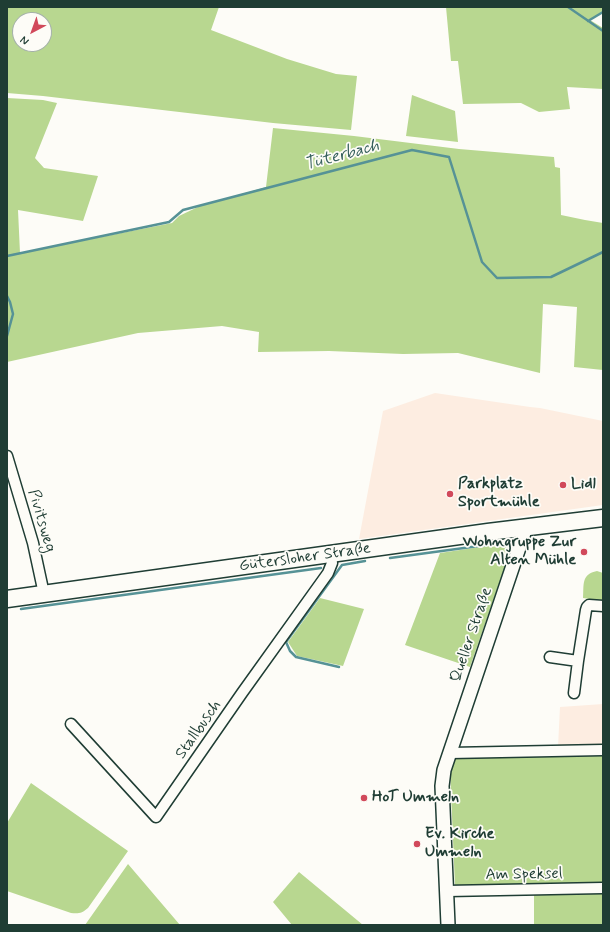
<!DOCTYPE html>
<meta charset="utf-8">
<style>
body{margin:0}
#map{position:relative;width:610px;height:932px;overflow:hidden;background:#fdfcf7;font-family:Mynerve,sans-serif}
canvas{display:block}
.frame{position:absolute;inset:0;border:8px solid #1f3d34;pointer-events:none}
.north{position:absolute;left:12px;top:12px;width:40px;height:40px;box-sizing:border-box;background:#fdfcf7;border:1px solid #a4b0a9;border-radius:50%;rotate:221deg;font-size:11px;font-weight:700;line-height:16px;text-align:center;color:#1f3d34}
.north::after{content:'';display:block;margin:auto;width:14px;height:18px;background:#d1495b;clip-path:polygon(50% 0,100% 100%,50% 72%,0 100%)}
</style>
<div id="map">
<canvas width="610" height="932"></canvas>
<div class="frame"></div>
<div class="north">N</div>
</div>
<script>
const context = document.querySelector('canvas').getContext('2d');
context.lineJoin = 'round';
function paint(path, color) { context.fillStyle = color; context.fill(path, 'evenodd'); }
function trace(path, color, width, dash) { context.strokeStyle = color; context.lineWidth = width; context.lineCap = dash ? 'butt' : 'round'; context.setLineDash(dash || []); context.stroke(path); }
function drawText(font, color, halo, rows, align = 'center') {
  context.font = font + ' Mynerve,sans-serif'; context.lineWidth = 3.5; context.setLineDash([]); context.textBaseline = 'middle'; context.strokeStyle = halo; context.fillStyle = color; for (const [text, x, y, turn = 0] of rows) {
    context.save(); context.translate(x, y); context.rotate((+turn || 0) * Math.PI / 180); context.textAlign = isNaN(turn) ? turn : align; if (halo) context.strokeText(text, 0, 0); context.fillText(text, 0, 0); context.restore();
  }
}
paint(new Path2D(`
 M435,393L530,407L540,408L603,421V505L359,539L383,411Z
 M603,704V748L558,747L560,707Z`), '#fdede1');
paint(new Path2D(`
 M7,7H219L211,30L287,59L336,74L357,76L351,130L273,123L43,96L7,93ZM20,20H44V44H20Z
 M446,7H603V11L590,20L603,28V89L567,87L570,109L539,112L521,103L463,104L458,61H451Z
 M412,95L455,111L458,142L406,136Z
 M7,98L43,100L57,103L35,158L44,168L98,176L83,221L18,210L20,253L172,223L179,216L200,206L266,187L273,128L354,136L459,149L554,157L555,167L560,168L561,215L585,220L603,223V370L574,367L577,307L543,304L540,373L458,353L403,354L329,351L258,352L259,332L222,326L138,333L7,362Z
 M507,543L512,546L470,667L405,645L440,553Z
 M597,571L603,573V601L583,598C584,585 581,574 597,571Z
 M320,598L364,609L343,666L297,656L288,642Z
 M603,753V925H534V884L455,886L450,770L455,755Z
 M31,783L128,851L88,908C82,913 79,914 71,913L7,891V823Z
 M128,864L180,925H85Z
 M299,872L363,925H292L273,902Z`), '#b8d790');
trace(new Path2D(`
 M568,7L603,31
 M588,21L603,12
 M7,256L169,222L183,210L412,150L449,157L482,262L497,278L551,277L603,252
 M7,296L10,302L13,314L7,336
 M390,558L501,543
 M21,609L321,568
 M339,667L296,657L290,651L286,642L342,565L365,561`), '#569296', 2.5);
const minor = new Path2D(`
 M7,456L33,543L44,594
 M550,657L578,661
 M574,693L578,661L586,610L587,607L589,605L603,606
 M71,724L156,817L242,693L328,573L332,563L331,555
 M450,753L603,750
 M447,891L603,888`);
const tertiary = new Path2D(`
 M448,925L442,786L444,770L526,527`);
const primary = new Path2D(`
 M7,599L488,532L603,518`);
trace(minor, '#1f3d34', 13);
trace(tertiary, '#1f3d34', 16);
trace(primary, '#1f3d34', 19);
trace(minor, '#fdfcf7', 10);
trace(tertiary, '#fdfcf7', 13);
trace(primary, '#fdfcf7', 16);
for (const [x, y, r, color] of [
 [563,485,4,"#d1495b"],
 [450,494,4,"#d1495b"],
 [584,552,4,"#d1495b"],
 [364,798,4,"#d1495b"],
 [417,844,4,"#d1495b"]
]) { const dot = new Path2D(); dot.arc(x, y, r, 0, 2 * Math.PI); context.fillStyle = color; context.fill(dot); trace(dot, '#fdfcf7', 1.5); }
drawText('bold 16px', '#1f3d34', '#fdfcf7', [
 ["Parkplatz",458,485],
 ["Sportmühle",458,503],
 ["Lidl",571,485],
 ["Wohngruppe Zur",576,543,"right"],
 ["Alten Mühle",576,561,"right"],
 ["HoT Ummeln",372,798],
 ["Ev. Kirche",425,835],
 ["Ummeln",425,853]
], 'left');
drawText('16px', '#1f3d34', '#fdfcf7', [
 ["Pivitsweg",41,521,74],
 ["Gütersloher Straße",305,558,-8],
 ["Queller Straße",472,635,-71],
 ["Stallbusch",199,730,-55],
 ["Am Speksel",524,875,-1]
]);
drawText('italic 17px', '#36605d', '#fdfcf7', [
 ["Tüterbach",342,156,-15]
]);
</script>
